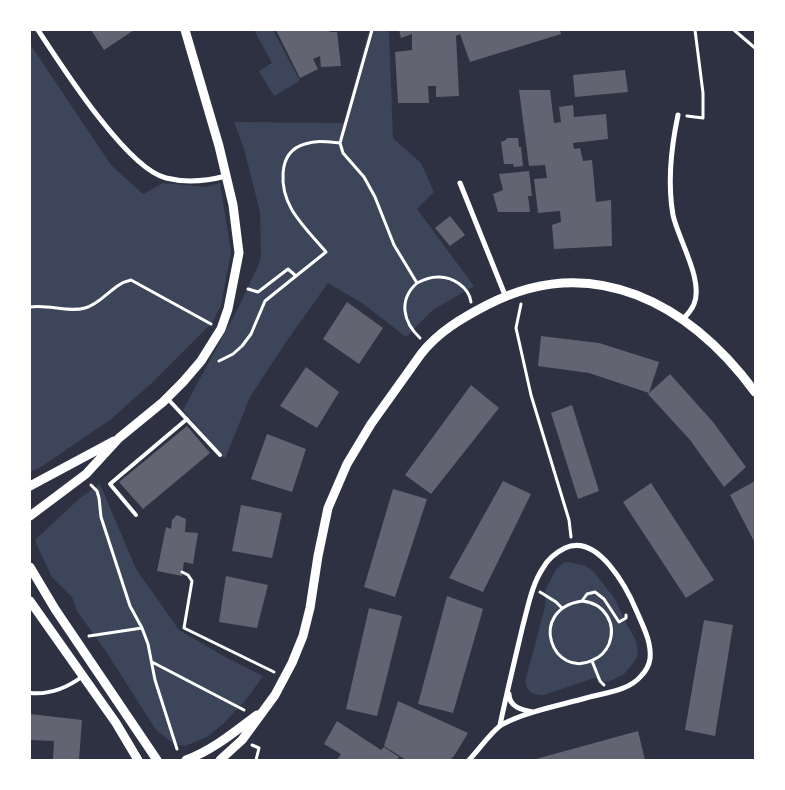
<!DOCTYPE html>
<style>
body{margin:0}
#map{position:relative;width:785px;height:790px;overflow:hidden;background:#2d3142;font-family:Montserrat,sans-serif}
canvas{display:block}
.frame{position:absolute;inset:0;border:31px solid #fff;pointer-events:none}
</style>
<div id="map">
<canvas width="785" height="790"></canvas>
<div class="frame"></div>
</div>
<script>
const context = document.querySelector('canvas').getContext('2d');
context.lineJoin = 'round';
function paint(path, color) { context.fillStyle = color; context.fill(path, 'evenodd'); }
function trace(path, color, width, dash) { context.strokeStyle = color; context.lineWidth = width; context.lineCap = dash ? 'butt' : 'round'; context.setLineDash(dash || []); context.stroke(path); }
paint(new Path2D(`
 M254,30H273L300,81L274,96L259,71L272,63Z
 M369,30H389L393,138L421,163L434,192L417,209L474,286L433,310L406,337L362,303L328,283L286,342L250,397L225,459L183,410L236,312L258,266L261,256L260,212L244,149L234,122L344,123Z
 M30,44L111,165L143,194L163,183L206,187L220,183L231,252L221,306L212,323L154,381L110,420L41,467L30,472Z
 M100,484L136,569L179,630L227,658L263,676L246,700L223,724L207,737L185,746L174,744L156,730L107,653L77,611L72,597L52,577L39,550L35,540L80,498Z
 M568,562L586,566L594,572L615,599L626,623L636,640L638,655L634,662L624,674L608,682L594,678L544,695C533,695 528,693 525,682L545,607L546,589L555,571L563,563Z`), '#3c4559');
paint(new Path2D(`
 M91,30H134L104,50Z
 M276,30H329L330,32H337L341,66L321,67L320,56L313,59L318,69L300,78Z
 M399,30H560L561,34L470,62L460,34L456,36L459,96L436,97V86H428L429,103H398L395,52L412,50V34L401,38Z
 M625,70L628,92L575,97L573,75Z
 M519,90H550L554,123L561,122L559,107L573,105L574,117L606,114L608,139L573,143L574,149L580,148L583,161L592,160L596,202L611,200L612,246L554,249L552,225L561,222L560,211L538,213L534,179L547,178L545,165L529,166Z
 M507,138H518L519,147H521L523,166L514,167L513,164H504L501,142L506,140Z
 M529,171L532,196H528L530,212H498L493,194L503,190L499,174Z
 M450,216L465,235L450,246L435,228Z
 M347,302L383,328L359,364L323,339Z
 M541,336L599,343L659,362L649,393L589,373L538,366Z
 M306,367L339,392L317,428L280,406Z
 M670,374L713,422L746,467L724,487L690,440L648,394Z
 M471,385L499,408L431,494L405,475Z
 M572,405L599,491L578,499L551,413Z
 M187,426L210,453L143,509L119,482Z
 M267,434L306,449L292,492L251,479Z
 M503,481L531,494L483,592L449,578Z
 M755,481V543L730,495Z
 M651,483L714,580L686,598L623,502Z
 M393,489L427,499L395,597L364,587Z
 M241,505L282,513L272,558L232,551Z
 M177,515L186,519L185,532L198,533L193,564L184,562L182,576L157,571L166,527L171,529L172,520Z
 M226,576L268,585L257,628L219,622Z
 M447,596L483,609L453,713L418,704Z
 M369,608L402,616L377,716L346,709Z
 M704,620L733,625L715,736L685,730Z
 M398,701L468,733L454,756L450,760H406L384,746Z
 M30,714L82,720L79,760H53L54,741L30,740Z
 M337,721L381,750L384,747L399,757L397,760H337L341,754L324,744Z
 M638,731L645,760H536V759Z`), '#626471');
trace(new Path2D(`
 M734,30L755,48
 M687,116L703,118V93L695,30
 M340,143L372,30
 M417,283C398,300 403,322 420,338
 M248,289L258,292L288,269L296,276L326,252C315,239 301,225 292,210C280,189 276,152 305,144C317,140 328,142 340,143L343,153L364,177L375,197L394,245L417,283C423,280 430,277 437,277C452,276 469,287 471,302
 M521,304L516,328L531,395L569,520L571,537
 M30,307C49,304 68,313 85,308C103,303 112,284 131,280L211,324
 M219,361L233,354L242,346L251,334L265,301L296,276
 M91,485L97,491L99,498L101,517L130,606L142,628L148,644L155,680L177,749
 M182,572L188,575L192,581L184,628L274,672
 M540,592L556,602L562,608
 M582,601C604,603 617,623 609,644C606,651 600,657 593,660C553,680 526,610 582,601L587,594L595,592L604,599L619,622L626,618V615
 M89,636L142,628
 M592,661L600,681L604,685
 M152,662L244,710
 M252,745L259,748L256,760`), '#fff', 3);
trace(new Path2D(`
 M167,398L220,455
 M136,515L110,484L187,419
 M30,693C50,695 67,688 83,676`), '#fff', 4);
trace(new Path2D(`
 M38,30C61,65 127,169 166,178C186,183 207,181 226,176
 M678,115C671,148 667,181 673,215C678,239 704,280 694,304C692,309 687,315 683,319
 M460,183L505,295
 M509,694C509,707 522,710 533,712
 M469,760C478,751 493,729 503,724C525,712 561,705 586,698C603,693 629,691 641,676C645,672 649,665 650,659C652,643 643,626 637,612C627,588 598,533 565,548C555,553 548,559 543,568C532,584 528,607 523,625C515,659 507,692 500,725`), '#fff', 5);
trace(new Path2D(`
 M30,486L114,441
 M30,516L86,474L119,438L163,402L183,382L201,361L221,329L228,309L239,253L233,205L219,146L185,30
 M30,567L55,609L157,760
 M30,601L116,723L138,760
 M186,760C213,750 234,732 257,715
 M220,760L242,740L275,695L292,663L303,636L310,608L318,556L328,508L347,464L371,424L421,354C438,332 462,318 487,305C593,250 690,304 755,392`), '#fff', 9);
</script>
